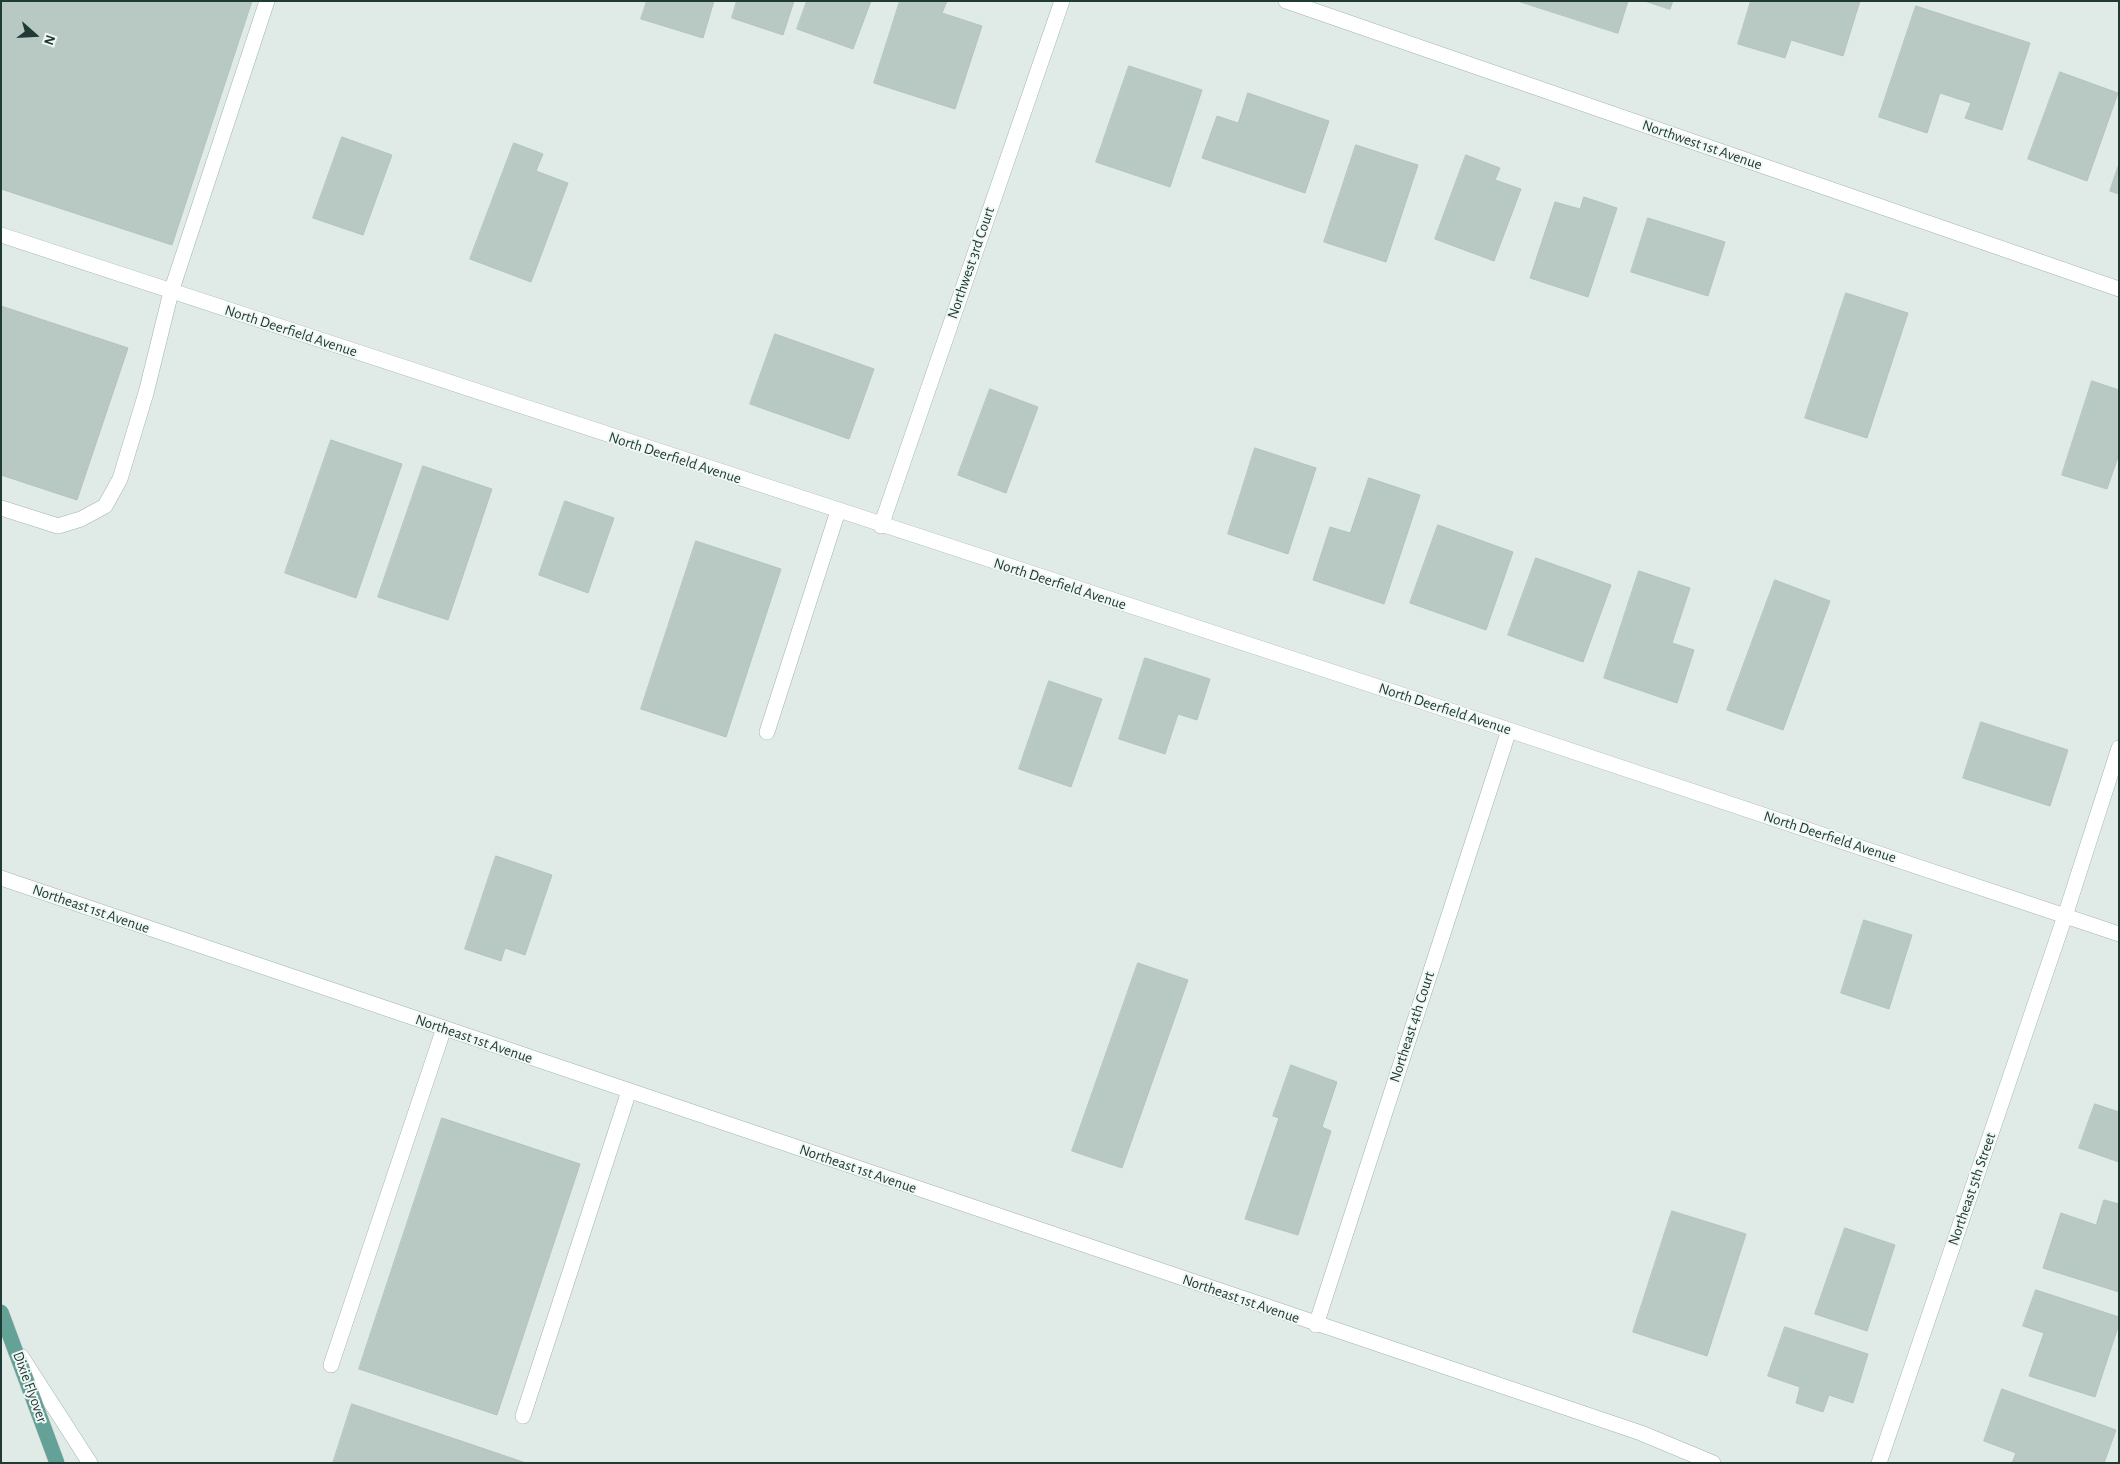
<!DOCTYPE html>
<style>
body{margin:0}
#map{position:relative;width:2120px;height:1464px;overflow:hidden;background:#e0ebe7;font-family:"Alegreya Sans",sans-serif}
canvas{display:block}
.frame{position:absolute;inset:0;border:2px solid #203b36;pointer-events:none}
.north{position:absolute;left:10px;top:10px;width:50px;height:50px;-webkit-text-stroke:4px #f0f7f4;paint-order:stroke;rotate:109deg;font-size:14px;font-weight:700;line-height:20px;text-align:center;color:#203b36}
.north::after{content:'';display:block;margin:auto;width:18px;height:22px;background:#203b36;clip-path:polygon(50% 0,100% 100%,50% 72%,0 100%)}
</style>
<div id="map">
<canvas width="2120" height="1464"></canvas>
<div class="frame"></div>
<div class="north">N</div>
</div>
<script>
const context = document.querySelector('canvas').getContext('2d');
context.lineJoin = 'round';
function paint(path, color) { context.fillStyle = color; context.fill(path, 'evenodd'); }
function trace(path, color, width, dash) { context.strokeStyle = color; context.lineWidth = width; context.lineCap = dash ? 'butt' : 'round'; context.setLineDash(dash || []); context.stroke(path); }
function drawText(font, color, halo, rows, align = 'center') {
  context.font = font + ' "Alegreya Sans",sans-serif'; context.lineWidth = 4; context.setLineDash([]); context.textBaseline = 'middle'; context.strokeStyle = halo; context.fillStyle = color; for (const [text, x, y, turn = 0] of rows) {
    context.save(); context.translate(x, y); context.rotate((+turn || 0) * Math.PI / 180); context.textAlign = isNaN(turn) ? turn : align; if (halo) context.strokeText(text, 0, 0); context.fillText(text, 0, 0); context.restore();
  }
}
const building = new Path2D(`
 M1,1H252L172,245L1,189Z
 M647,1H714L703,38L641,19Z
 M737,1H794L783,35L732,18Z
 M807,1H871L853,49L797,29Z
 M900,1H947L942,13L982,26L955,109L874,83Z
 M1518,1H1628L1618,33Z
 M1645,1H1673L1670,9Z
 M1751,1H1860L1843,56L1791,40L1785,58L1738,44Z
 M1916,6L2030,43L2002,130L1965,118L1971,103L1940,93L1927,133L1879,117Z
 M1129,66L1202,90L1170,187L1096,162Z
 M2060,72L2118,93L2087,181L2028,159Z
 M1248,93L1329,121L1305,193L1202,158L1217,116L1238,123Z
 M342,137L392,155L363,235L313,218Z
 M514,143L543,154L536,171L568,183L531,282L470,259Z
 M1356,145L1418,165L1386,262L1324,242Z
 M1466,155L1500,168L1495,180L1521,189L1494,261L1435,239Z
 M2119,164V194L2110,191Z
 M1584,197L1617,208L1588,297L1530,278L1555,202L1580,209Z
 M1648,218L1725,242L1708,296L1631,272Z
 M1846,293L1908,313L1867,438L1805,418Z
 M1,306L128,348L77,500L1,475Z
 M775,334L874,369L849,439L750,404Z
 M2092,381L2119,390V454L2107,489L2062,475Z
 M990,389L1038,407L1006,493L958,475Z
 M331,440L402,464L356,598L285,573Z
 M1255,448L1316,468L1288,554L1228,534Z
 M423,466L492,489L448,620L378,597Z
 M1369,478L1420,495L1384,604L1313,580L1330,527L1350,533Z
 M565,501L614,518L588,593L539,575Z
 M1438,525L1513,552L1486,630L1410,603Z
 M696,541L781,569L726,737L641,709Z
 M1536,558L1611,585L1583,662L1508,635Z
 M1639,571L1690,588L1672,643L1694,650L1677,703L1604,678Z
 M1775,580L1830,601L1783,730L1727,710Z
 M1145,658L1210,679L1197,720L1178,714L1165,754L1119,739Z
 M1049,681L1102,699L1071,787L1019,769Z
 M1981,722L2068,750L2050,806L1963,778Z
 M496,856L552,875L525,955L505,948L501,961L465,949Z
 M1864,920L1912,935L1889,1009L1841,993Z
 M1138,963L1188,980L1122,1168L1072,1151Z
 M1291,1065L1337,1082L1322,1127L1331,1131L1298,1235L1245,1219L1279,1118L1273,1116Z
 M2095,1104L2119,1112V1162L2079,1148Z
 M442,1118L580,1164L497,1415L359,1369Z
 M2104,1200L2119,1204V1292L2043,1268L2061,1213L2096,1225Z
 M1672,1211L1746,1234L1707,1356L1633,1332Z
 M1845,1228L1895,1245L1867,1331L1815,1314Z
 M2036,1290L2119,1317V1324L2095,1397L2029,1376L2044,1333L2023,1326Z
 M1785,1327L1868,1354L1853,1403L1829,1395L1823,1412L1796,1403L1800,1387L1768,1376Z
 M2002,1389L2116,1430L2104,1463H2012L2016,1453L1984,1441Z
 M352,1404L526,1463H333Z`);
paint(building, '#b8c8c3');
trace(building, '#b2c4be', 1);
const minor = new Path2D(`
 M1286,1L2119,289
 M1,235L1509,730L2119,934
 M1,508L58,526L81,519L105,506L120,479L146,393L171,292L267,1
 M881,526L1062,1
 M767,732L838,511
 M1,878L1641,1433L1713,1463
 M1316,1325L1509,730
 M21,1356L90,1463
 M331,1365L444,1028
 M523,1416L629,1091
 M1879,1463L2065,916L2119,748`);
trace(minor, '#a3b3ae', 16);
trace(minor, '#fff', 15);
const majorBridge = new Path2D(`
 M1,1312L57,1463`);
trace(majorBridge, '#c1c8c7', 16, []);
trace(majorBridge, '#64a197', 15);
drawText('15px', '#203b36', '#f0f7f4', [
 ["Northwest 1st Avenue",1702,145,19],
 ["Northwest 3rd Court",971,263,-71],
 ["North Deerfield Avenue",291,331,18],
 ["North Deerfield Avenue",675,458,18],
 ["North Deerfield Avenue",1060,584,18],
 ["North Deerfield Avenue",1445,709,18],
 ["North Deerfield Avenue",1830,837,18],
 ["Northeast 1st Avenue",91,909,19],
 ["Northeast 4th Court",1412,1027,-72],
 ["Northeast 1st Avenue",474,1039,19],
 ["Northeast 1st Avenue",858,1169,19],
 ["Northeast 5th Street",1972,1189,-71],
 ["Northeast 1st Avenue",1241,1299,19],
 ["Dixie Flyover",30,1387,70]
]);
</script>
